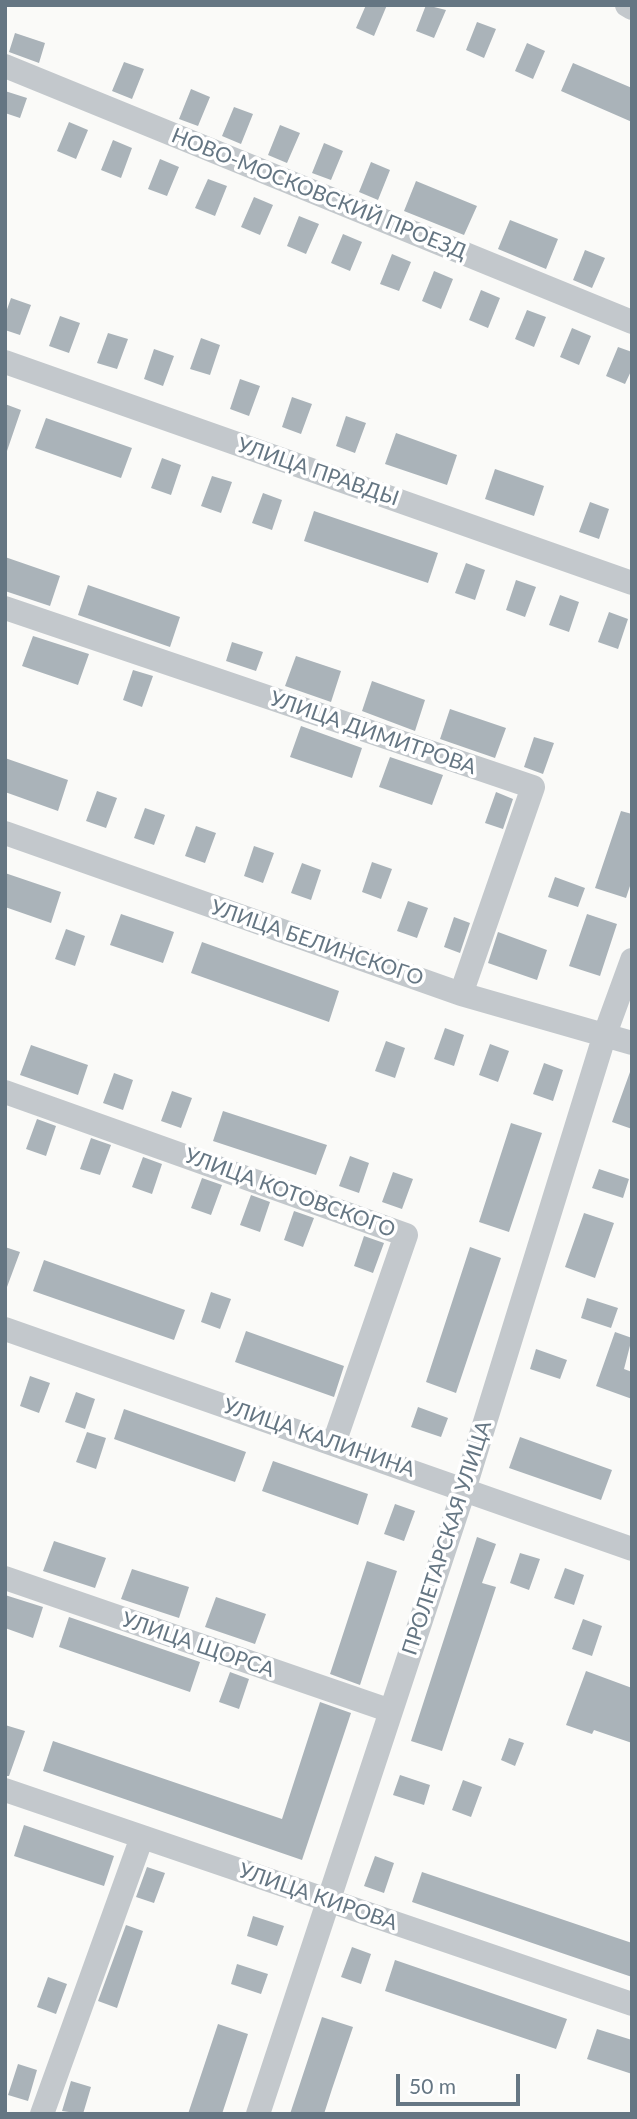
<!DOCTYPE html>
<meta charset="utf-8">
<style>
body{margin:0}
#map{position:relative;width:637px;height:2119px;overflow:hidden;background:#fafaf8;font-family:Lato,sans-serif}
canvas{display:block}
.frame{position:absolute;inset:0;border:7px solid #657683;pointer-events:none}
.scale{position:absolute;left:396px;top:2074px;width:124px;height:32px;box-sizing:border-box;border:4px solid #657683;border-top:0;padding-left:9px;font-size:21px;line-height:24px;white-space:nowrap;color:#657683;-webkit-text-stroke:5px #fff;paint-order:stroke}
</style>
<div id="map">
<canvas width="637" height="2119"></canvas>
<div class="frame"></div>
<div class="scale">50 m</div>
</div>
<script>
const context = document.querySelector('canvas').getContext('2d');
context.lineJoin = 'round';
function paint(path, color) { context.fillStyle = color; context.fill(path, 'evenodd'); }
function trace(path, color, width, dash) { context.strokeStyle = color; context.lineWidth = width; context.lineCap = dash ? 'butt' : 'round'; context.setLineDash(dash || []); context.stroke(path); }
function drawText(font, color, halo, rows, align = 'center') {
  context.font = font + ' Lato,sans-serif'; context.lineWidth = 7; context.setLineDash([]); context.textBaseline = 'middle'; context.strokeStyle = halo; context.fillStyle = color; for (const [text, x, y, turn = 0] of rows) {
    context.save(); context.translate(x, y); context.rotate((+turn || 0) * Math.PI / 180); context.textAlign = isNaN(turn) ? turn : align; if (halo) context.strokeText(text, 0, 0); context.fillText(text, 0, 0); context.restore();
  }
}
paint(new Path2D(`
 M366,5H387L374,36L356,28Z
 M426,5L446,10L434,38L416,31Z
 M477,22L496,29L484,58L466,50Z
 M15,33L45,43L39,63L9,52Z
 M527,43L545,51L533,79L515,71Z
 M124,62L144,69L132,99L112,91Z
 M573,63L632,88V122L561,91Z
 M191,89L210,97L198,126L179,119Z
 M5,91L27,98L20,118L5,113Z
 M234,107L253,114L241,144L222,136Z
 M69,122L88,130L76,159L57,151Z
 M280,125L300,133L287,163L268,155Z
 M113,140L132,148L121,178L101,170Z
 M324,143L343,151L331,180L312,173Z
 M160,159L179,167L167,196L148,189Z
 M371,162L390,170L378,200L359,192Z
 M208,179L227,186L215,216L195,208Z
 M416,181L477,206L464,235L404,211Z
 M254,197L273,205L260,235L241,227Z
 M299,216L319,224L306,254L287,246Z
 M510,220L558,239L546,269L498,249Z
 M343,234L362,242L350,271L331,263Z
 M585,250L605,258L592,288L573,280Z
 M392,254L411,262L399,291L380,284Z
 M434,271L453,279L441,309L422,301Z
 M481,290L500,298L488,328L469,320Z
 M11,298L31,305L20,335L5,330V315Z
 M527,310L546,317L534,347L515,339Z
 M60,316L80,323L69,353L49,346Z
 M572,328L591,336L579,365L560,357Z
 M108,333L128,339L117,369L97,363Z
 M201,338L220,345L210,375L190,369Z
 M618,347L632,352V369L625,384L606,376Z
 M154,349L174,356L163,386L144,379Z
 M240,379L260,386L249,416L230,409Z
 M292,397L312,404L301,434L282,427Z
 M5,404L21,410L7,451L5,450Z
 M346,416L366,423L355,453L336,446Z
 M46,418L132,448L121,478L35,448Z
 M396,433L457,455L447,485L385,464Z
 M162,458L181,465L171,495L151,488Z
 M495,469L544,486L534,516L485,499Z
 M212,476L232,482L221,513L201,506Z
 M263,493L282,500L272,530L252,523Z
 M590,502L609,509L599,539L579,532Z
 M314,511L438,553L428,583L304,541Z
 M5,557L60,576L50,606L5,591Z
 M466,563L485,570L475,600L455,593Z
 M516,580L536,587L525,617L506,610Z
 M88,585L180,617L170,647L78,615Z
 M560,595L579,602L569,632L549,625Z
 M609,612L628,619L618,649L598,642Z
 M33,636L89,654L78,685L22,666Z
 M232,642L263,652L256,671L226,661Z
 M296,656L341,671L331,702L285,686Z
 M133,670L153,676L142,707L123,700Z
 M372,681L425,700L415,731L362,711Z
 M450,709L506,728L495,758L440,739Z
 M301,726L362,748L352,778L290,757Z
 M534,737L554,743L543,774L524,767Z
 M390,757L443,775L432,805L379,787Z
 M5,758L68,780L58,811L5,792Z
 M97,791L117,798L106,828L86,821Z
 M496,792L513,799L503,829L485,823Z
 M145,808L165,815L154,845L134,838Z
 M621,811L632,814V880L626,898L595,888Z
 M196,826L216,833L205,863L185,856Z
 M254,846L274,853L263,883L244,876Z
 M372,862L392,869L381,899L362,892Z
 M302,863L321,870L311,900L291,893Z
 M5,873L61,892L51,923L5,907Z
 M555,877L585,888L578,907L548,897Z
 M408,901L428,908L417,938L397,931Z
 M121,914L174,932L163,963L110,945Z
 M587,914L617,924L600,976L569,966Z
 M454,917L470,923L460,953L444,947Z
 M66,929L85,936L75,966L55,959Z
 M498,932L547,950L537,980L488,963Z
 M202,942L339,991L329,1022L191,973Z
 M445,1028L464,1035L454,1066L434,1059Z
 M386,1041L405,1048L395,1078L375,1071Z
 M490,1044L509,1051L498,1082L479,1075Z
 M31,1045L88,1065L78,1095L20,1075Z
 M544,1063L563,1070L553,1101L533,1094Z
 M630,1072H632V1129L612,1122Z
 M114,1073L133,1080L123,1110L103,1103Z
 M172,1091L192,1098L181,1128L161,1121Z
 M223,1111L327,1145L316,1175L213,1141Z
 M37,1119L56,1126L46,1156L26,1149Z
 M511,1123L542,1133L509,1232L479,1222Z
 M91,1138L111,1145L100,1175L80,1169Z
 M350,1156L369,1163L359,1193L339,1186Z
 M143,1157L162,1164L152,1194L132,1187Z
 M599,1169L629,1179L623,1198L592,1188Z
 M393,1172L413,1179L402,1209L382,1202Z
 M202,1178L222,1185L211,1215L191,1208Z
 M251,1195L270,1202L260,1232L240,1225Z
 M294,1211L314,1218L303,1247L284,1240Z
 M584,1213L614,1223L595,1278L565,1267Z
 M364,1236L384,1243L373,1273L354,1266Z
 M5,1247L20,1252L7,1287H5Z
 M470,1247L501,1258L456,1393L426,1382Z
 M44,1260L185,1310L174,1340L33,1291Z
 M211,1292L231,1299L220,1329L201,1322Z
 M587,1298L618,1308L611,1328L581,1318Z
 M246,1331L344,1366L334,1397L235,1362Z
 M615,1332L632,1338L624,1369L632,1372V1399L596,1386Z
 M536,1349L567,1360L560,1379L530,1369Z
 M30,1376L50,1383L39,1413L20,1406Z
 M76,1392L95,1399L85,1429L65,1422Z
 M418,1407L448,1418L441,1437L411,1427Z
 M124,1409L246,1452L235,1482L114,1439Z
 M87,1432L106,1438L96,1469L76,1462Z
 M520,1437L612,1470L601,1500L509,1468Z
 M273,1461L368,1494L358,1525L262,1491Z
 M395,1504L415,1511L404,1541L384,1534Z
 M477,1537L496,1544L482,1583L496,1587L442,1751L411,1741Z
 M54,1541L106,1558L95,1588L43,1571Z
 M520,1553L540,1559L529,1590L510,1583Z
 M367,1561L397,1571L360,1685L330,1674Z
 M565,1568L584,1575L574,1605L554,1598Z
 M132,1569L189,1587L179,1618L121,1599Z
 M5,1595L43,1607L33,1638L5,1628Z
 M216,1597L266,1614L255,1644L205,1627Z
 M69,1617L200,1662L190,1692L59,1647Z
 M583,1619L602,1626L592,1656L572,1649Z
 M586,1671L632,1688V1743L594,1730L592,1734L566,1725Z
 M230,1672L249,1679L239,1709L219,1702Z
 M320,1702L351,1713L302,1860L43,1771L53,1741L282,1819Z
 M5,1725L25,1731L9,1776H5Z
 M509,1738L524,1743L515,1766L501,1760Z
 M400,1775L430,1785L424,1805L393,1795Z
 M463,1780L482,1787L471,1817L452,1810Z
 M24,1825L114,1856L104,1886L14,1856Z
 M375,1856L394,1863L384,1893L364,1886Z
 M147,1867L165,1873L154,1903L136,1897Z
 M422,1872L632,1943V1977L412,1902Z
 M253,1916L284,1926L277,1946L247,1936Z
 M126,1925L143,1931L117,2008L98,2001Z
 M352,1947L371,1954L361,1984L341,1977Z
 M395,1960L567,2019L556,2049L385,1991Z
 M237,1964L268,1974L261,1994L231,1984Z
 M48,1977L67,1984L56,2014L37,2007Z
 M322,2017L353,2027L332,2089L324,2114H290Z
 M218,2024L248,2034L222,2114H188Z
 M597,2029L632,2040V2074L587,2059Z
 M18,2064L37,2070L28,2101L8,2095Z
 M71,2081L91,2087L83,2114L62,2111Z`), '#aab3b9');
trace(new Path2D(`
 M627,5L632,8
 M5,66L632,322
 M5,362L632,583
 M5,608L533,787L461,994
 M5,833L461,994L632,1043
 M5,1092L406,1235L334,1443
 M5,1329L632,1549
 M5,1578L391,1711
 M5,1790L632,2004
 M42,2114L142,1837
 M258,2114L464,1490L605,1034L632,960`), '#c3c8cc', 24);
drawText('21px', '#657683', '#fff', [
 ["НОВО-МОСКОВСКИЙ ПРОЕЗД",319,194,22],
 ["УЛИЦА ПРАВДЫ",318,472,19],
 ["УЛИЦА ДИМИТРОВА",373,733,19],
 ["УЛИЦА БЕЛИНСКОГО",317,943,19],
 ["УЛИЦА КОТОВСКОГО",290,1193,20],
 ["УЛИЦА КАЛИНИНА",319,1438,19],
 ["ПРОЛЕТАРСКАЯ УЛИЦА",447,1538,-72],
 ["УЛИЦА ЩОРСА",198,1645,19],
 ["УЛИЦА КИРОВА",318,1897,19]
]);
</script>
